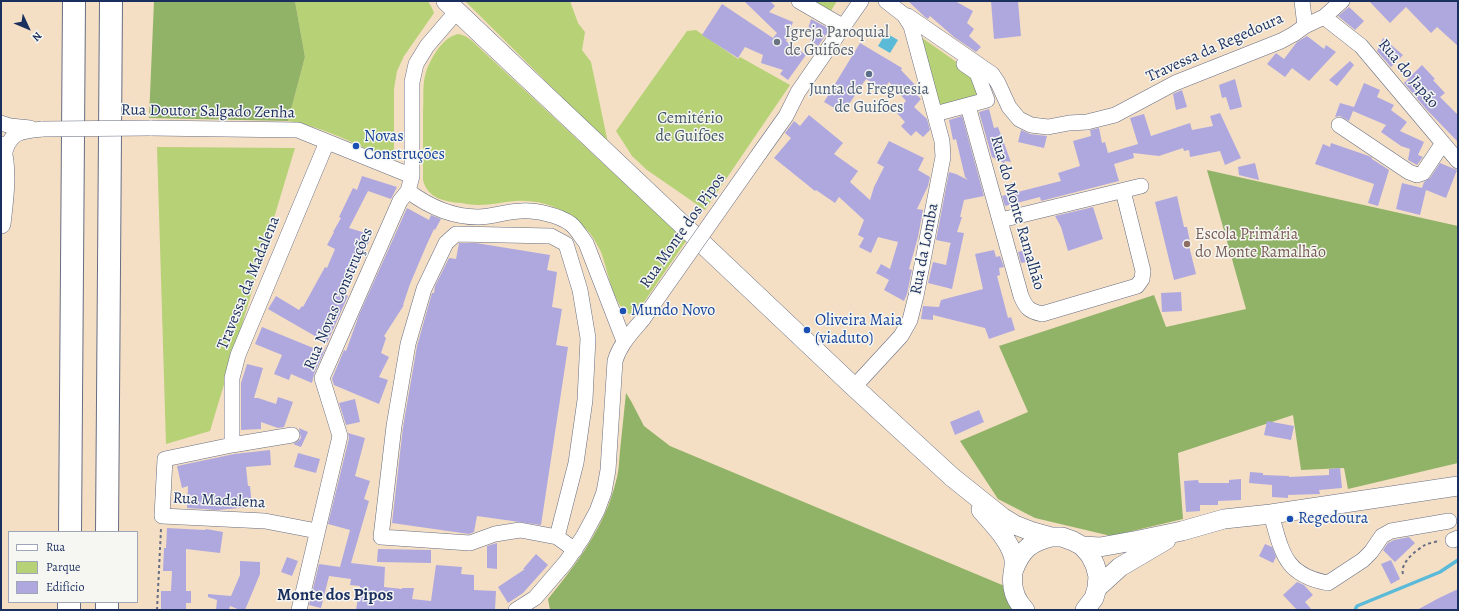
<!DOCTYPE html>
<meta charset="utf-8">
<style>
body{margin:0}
#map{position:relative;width:1459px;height:611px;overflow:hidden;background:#f4dfc5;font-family:Alegreya,serif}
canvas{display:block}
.frame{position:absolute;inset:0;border:2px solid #1b2f5e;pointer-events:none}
.legend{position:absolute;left:8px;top:531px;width:130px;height:72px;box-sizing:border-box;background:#f6f6f2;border:1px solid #9ea6b7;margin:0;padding:5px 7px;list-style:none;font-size:12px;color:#1b2f5e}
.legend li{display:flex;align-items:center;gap:8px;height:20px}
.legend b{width:20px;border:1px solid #9ea6b7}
.north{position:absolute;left:8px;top:8px;width:40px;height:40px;-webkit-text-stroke:3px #f6f6f2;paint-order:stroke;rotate:134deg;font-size:11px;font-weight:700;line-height:16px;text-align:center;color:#1b2f5e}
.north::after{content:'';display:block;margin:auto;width:14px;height:18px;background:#1b2f5e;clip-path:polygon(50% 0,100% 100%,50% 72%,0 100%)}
</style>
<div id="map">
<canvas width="1459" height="611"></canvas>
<div class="frame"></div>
<ul class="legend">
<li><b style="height:5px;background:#fff"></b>Rua</li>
<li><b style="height:11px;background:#b7d176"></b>Parque</li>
<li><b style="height:11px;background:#afa8df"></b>Edifício</li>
</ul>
<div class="north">N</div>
</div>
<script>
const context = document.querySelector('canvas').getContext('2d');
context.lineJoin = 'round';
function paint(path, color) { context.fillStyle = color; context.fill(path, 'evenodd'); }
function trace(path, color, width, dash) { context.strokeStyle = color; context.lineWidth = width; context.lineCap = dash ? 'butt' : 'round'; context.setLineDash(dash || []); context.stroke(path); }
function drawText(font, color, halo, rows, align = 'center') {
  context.font = font + ' Alegreya,serif'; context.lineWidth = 3; context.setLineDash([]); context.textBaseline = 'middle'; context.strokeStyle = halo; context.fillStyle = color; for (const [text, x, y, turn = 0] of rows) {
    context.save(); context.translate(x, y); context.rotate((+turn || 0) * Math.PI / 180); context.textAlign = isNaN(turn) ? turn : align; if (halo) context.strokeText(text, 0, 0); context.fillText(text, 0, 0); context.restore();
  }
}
paint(new Path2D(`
 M295,1H428L432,8L434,13L404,56L397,71L394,89V154L391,158L385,157C354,144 322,126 288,121L305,57Z
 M465,1H570L578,23L585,32L582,50L591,62L608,143Z
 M806,1H837L829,14Z
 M696,30L738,59L740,57L790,85L705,210L647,170L632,156L616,131L687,31Z
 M459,34L465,36L471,40L686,241L640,308L632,315C613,310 608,269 601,252C599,248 596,243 594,239C584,224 570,214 554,207C542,202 528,200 515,201C503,202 491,205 479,205C473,205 467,204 461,203C445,202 427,198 423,180C423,157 423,135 423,112C424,99 422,84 426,72C431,58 443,36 459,34Z
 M918,35L975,75L981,97L937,109Z
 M157,147L295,148L210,431L166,444Z`), '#b7d176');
paint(new Path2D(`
 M154,1H295L305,57L288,121L149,118Z
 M1207,170L1458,226V463L1348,489L1344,468L1301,470L1293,415L1178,453L1183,519L1111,536L1035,518L998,499L960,441L1028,412L999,346L1154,295L1166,327L1246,309Z
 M626,393L631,401L644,426L670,446L1007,587L1016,610H550L548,599C577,563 605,527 616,481C619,472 619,461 620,451C622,432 624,412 626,393Z`), '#91b367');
paint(new Path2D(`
 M886,33L898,40L890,53L878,46Z`), '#5abad8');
trace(new Path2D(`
 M1355,610L1357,606L1440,572L1458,560`), '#5abad8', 3.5);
paint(new Path2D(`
 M744,1H770L775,6L769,12L793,22L786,41L806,55L788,80L780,74L783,70L761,63L763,55L745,47L738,58L702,35L722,4L773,38L777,33Z
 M908,1H955L973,11L967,23L974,29L969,36L981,47L976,52L954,37L930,16L928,19L925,17Z
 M991,1H1018L1021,36L994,39Z
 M1369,1H1458V46L1437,27L1431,33L1406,7L1390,23Z
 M1349,7L1364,21L1355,30L1338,16Z
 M811,19L830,29L818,46L810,40L814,34L808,29Z
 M1307,36L1324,49L1326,45L1336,52L1309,81L1292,68L1285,77L1267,64L1276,53L1284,59L1297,42Z
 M1383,38L1403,55L1391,67L1377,51Z
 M860,43L902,68L901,70L917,87L913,91L921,99L914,107L927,119L930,130L923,137L916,131L911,136L901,126L905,122L896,112L906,101L889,82L883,89L866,79L843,113L824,102Z
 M1350,61L1354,65L1337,86L1329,80Z
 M1422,65L1435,79L1433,80L1445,93L1440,97L1458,115V142L1426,109L1404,83Z
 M1235,79L1242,107L1230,110L1226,97L1222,98L1219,85Z
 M1364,83L1380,90L1377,97L1394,105L1391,110L1407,122L1400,131L1424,142L1418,155L1423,157L1417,165L1408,160L1410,149L1401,146L1381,132L1386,125L1353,111L1349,121L1340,116L1335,117L1340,103L1354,107Z
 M1182,90L1187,107L1176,110L1173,94Z
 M989,109L994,128L998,127L1011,162L1005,161L1004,163L992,157L979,112Z
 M1220,113L1241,158L1225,165L1220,151L1190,157L1189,150L1184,151L1183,148L1159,156L1133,153L1134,158L1114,164L1119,181L1041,201L1040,197L1005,206L1002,196L1061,181L1058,173L1080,166L1073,141L1091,136L1090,130L1099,128L1102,143L1105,142L1108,153L1138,144L1130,118L1144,114L1151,136L1190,123L1192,130L1213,126L1210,116Z
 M809,115L843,143L834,154L858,171L850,182L870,200L874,187L884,167L877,163L889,141L924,158L918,170L930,177L928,186L917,209L923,210L918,237L909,269L912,270L907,294L904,301L884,290L889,280L876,273L881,264L890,269L898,242L878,237L871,253L859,247L864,238L858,235L864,220L839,197L835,203L816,190L815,191L774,158L791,138L785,133L794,121L800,126Z
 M962,116L984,196L964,200L960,217H962L957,232L964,233L952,289L928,283L933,262L946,265L950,245L951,243L936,240L949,172L956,174L968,180L965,177L956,139L953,140L949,120Z
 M1021,130L1030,134L1047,136L1044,148L1018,142Z
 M1331,143L1369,156L1372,158V159L1389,170L1378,206L1368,203L1374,184L1315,164L1323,144L1330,147Z
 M1255,163L1259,180L1239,175L1238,167Z
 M1440,163L1457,170L1446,198L1426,190L1420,215L1396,209L1402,183L1426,189L1422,188L1424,182L1430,178Z
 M362,176L397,187L391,199L368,191L349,228L372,235L345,294L348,296L327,343L268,309L276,296L299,310L302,306L303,307L325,267L327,268L335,249L327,245L334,232H333L341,218L339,217L353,188L357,190Z
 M1177,196L1184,227H1187L1190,242H1188L1196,274L1174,280L1155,202Z
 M1093,207L1103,239L1068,251L1061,227L1055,216Z
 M407,208L429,220L431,215L441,219L435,230L434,229L427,244L410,284L403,305H404L384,336L386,338L381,353L389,357L379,377L388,380L379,404L334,385L332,379L344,350L346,351L359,315Z
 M459,243H476L550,255L547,270L557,272L552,307L562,309L556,345L568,347L541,525L477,516L474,532L469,534L392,523L403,427L417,346L432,293H434L435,286L449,258L456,259Z
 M1030,249L1032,261L1021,263L1018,252Z
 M994,250L996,257L1000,256L1004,267L999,268L1000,275L997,276L1008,318L1011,317L1015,330L989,339L985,328L933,315V320L921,319L923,306L939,307L941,300L983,289L975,254Z
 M1181,292L1182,311L1162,312L1161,293Z
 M262,327L323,352L328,343L314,374L312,383L291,374L289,380L274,374L282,355L255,344Z
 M247,364L263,368L254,398H258L276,404L278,397L293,402L284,427L278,428L261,422V429L241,430V383Z
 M355,399L360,422L346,425L339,403Z
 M979,410L984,422L955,435L950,422Z
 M1267,421L1294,426L1291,440L1264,435Z
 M299,428L308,432L301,447L293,444L297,442L301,438Z
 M348,433L365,438L355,476L370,481L364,499L369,501L351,563L385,567L384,587L402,589V588H414L412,599L431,601L436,565L462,567L461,574L474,575V590L496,591L495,610H356L360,586L350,585L351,579L329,576L321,608L309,605L319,564L340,567L350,530L328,524L349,438Z
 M270,450L271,465L246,467L248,486H250L252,507L217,510L187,508L188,486L182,488L177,466L234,454Z
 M298,453L320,459L316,473L294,467Z
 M1340,468L1342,488L1319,490L1320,494L1288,495V498L1272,497V485L1249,483L1250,472L1263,473V475L1289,476V477L1329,475V469Z
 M1241,479V500L1218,501V505H1200V511L1186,512L1184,481L1198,480L1199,483H1229V480Z
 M167,528L205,530L206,529L223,532L220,553L186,549V591H191V603H186V610H161V591H171L172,571H163L164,548H166Z
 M1409,537L1415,543L1395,562L1383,550L1388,543L1394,540Z
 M497,543V569L487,568V546Z
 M1265,544L1272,547L1276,557L1273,563L1259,556Z
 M378,549L431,550V563L377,562Z
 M536,554L548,565L523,593L508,603L498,587L525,569H523Z
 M287,557L298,561L292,576L281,572Z
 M1391,560L1400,579L1391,584L1381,564Z
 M240,561L260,562V574L245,610H240L230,606L229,610H216L217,600L208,597V594L231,596L240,575Z
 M1297,582L1304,585L1313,595L1305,602L1312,610H1297L1283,595Z
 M1458,589V610H1417L1439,598Z`), '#afa8df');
const minor = new Path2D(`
 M799,1L844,27
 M1302,1L1305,26
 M904,15L908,16L992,74L998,83L1009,107L1019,119L1031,125L1048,127L1069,123L1087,122L1115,115L1175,83L1281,41L1294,34L1305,26L1324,17L1342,1
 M1324,17L1361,46L1458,161
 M968,106L1021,296C1026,308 1029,311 1042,314L1137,286L1142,279L1143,271L1123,191
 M935,114L987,100L977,73L964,64
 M1,123L10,126L30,128
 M1339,125L1409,172L1417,175L1423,173L1443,143
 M150,128L298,130L412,176
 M759,154L786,116L798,92L861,1
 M4,155C10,131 21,131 43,129
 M408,191C428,206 452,217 478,217C493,217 507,211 521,211C535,210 559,215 571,224C577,229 581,237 586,243L624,341
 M1001,220L1141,186
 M854,387L901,336L910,320L916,296L943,157L942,141L911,26L904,15L886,1
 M292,435L232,445L165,459L162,516L265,521L317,531
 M232,445V378L238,355L327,142
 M1271,514C1282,552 1284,575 1328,583L1363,560L1371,552L1382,536L1391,531L1449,521
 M557,537L576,463L585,400L588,338L580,290L566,244L551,236L456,234L446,243L424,289L408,344L394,426L381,537L470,543L495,534L520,530L557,537L575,550
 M1453,540L1458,538
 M299,610L340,436L322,378L400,201L408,191L412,176V82L416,64L427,46L457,11
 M516,610L535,598L566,562L583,537L597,511L604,492L608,470L615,361C620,344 632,332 643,319`);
const major = new Path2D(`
 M446,1L854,387L952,477L1002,517L1015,525L1033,532L1051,537H1062L1073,541L1082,546L1090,555L1095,565L1098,576L1097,588L1094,598L1085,610
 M1,146C8,171 4,198 1,224
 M981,510C993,524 1007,537 1013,555C1015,561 1014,568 1013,573C1011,587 1015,600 1025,610
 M1082,546L1100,547L1139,540L1182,531L1224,519L1271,514L1458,486
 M1014,569C1022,549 1031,542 1051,537
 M1097,588L1120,567L1166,540`);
const highway = new Path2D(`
 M70,532L74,1
 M107,532L111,1
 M69,610V602
 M107,610V602`);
trace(minor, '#676d82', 16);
trace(major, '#676d82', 20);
trace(highway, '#676d82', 24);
trace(new Path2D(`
 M1403,574C1400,563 1415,551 1425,545C1429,543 1435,542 1440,541
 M157,610L161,529`), '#676d82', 2, [3, 3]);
trace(minor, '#fff', 15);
trace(major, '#fff', 19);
trace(highway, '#fff', 22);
const minorBridge = new Path2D(`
 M43,129L150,128
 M643,319L759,154`);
trace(minorBridge, '#676d82', 16, []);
trace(minorBridge, '#fff', 15);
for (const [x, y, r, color] of [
 [777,42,4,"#6b7280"],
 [869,74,4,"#5c6f8a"],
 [356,146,4,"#1a4fb4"],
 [1187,244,4,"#8d6e63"],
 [623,311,4,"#1a4fb4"],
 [807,330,4,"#1a4fb4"],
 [1290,519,4,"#1a4fb4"]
]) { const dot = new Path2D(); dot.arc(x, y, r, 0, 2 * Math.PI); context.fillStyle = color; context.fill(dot); trace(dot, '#f6f6f2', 1.5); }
drawText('16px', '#5b616d', '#f6f6f2', [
 ["Igreja Paroquial",785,33],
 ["de Guifões",785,51]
], 'left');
drawText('16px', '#1b2f5e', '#f6f6f2', [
 ["Travessa da Regedoura",1215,48,-24],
 ["Rua do Japão",1408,74,50],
 ["Rua Doutor Salgado Zenha",208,112,1],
 ["Rua do Monte Ramalhão",1017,213,74],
 ["Rua Monte dos Pipos",683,231,-55],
 ["Rua da Lomba",925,249,-79],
 ["Travessa da Madalena",249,283,-68],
 ["Rua Novas Construções",339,299,-67],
 ["Rua Madalena",219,501,3]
]);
drawText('16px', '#4e5e75', '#f6f6f2', [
 ["Junta de Freguesia",869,90],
 ["de Guifões",869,108]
]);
drawText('16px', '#425864', '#f6f6f2', [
 ["Cemitério",690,119],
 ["de Guifões",690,137]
]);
drawText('16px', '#164399', '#f6f6f2', [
 ["Novas",364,137],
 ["Construções",364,155],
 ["Mundo Novo",631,311],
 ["Oliveira Maia",815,321],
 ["(viaduto)",815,339],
 ["Regedoura",1298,519]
], 'left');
drawText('16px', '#785e54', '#f6f6f2', [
 ["Escola Primária",1195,235],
 ["do Monte Ramalhão",1195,253]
], 'left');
drawText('bold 17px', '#1b2f5e', '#f6f6f2', [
 ["Monte dos Pipos",335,596]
]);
</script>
